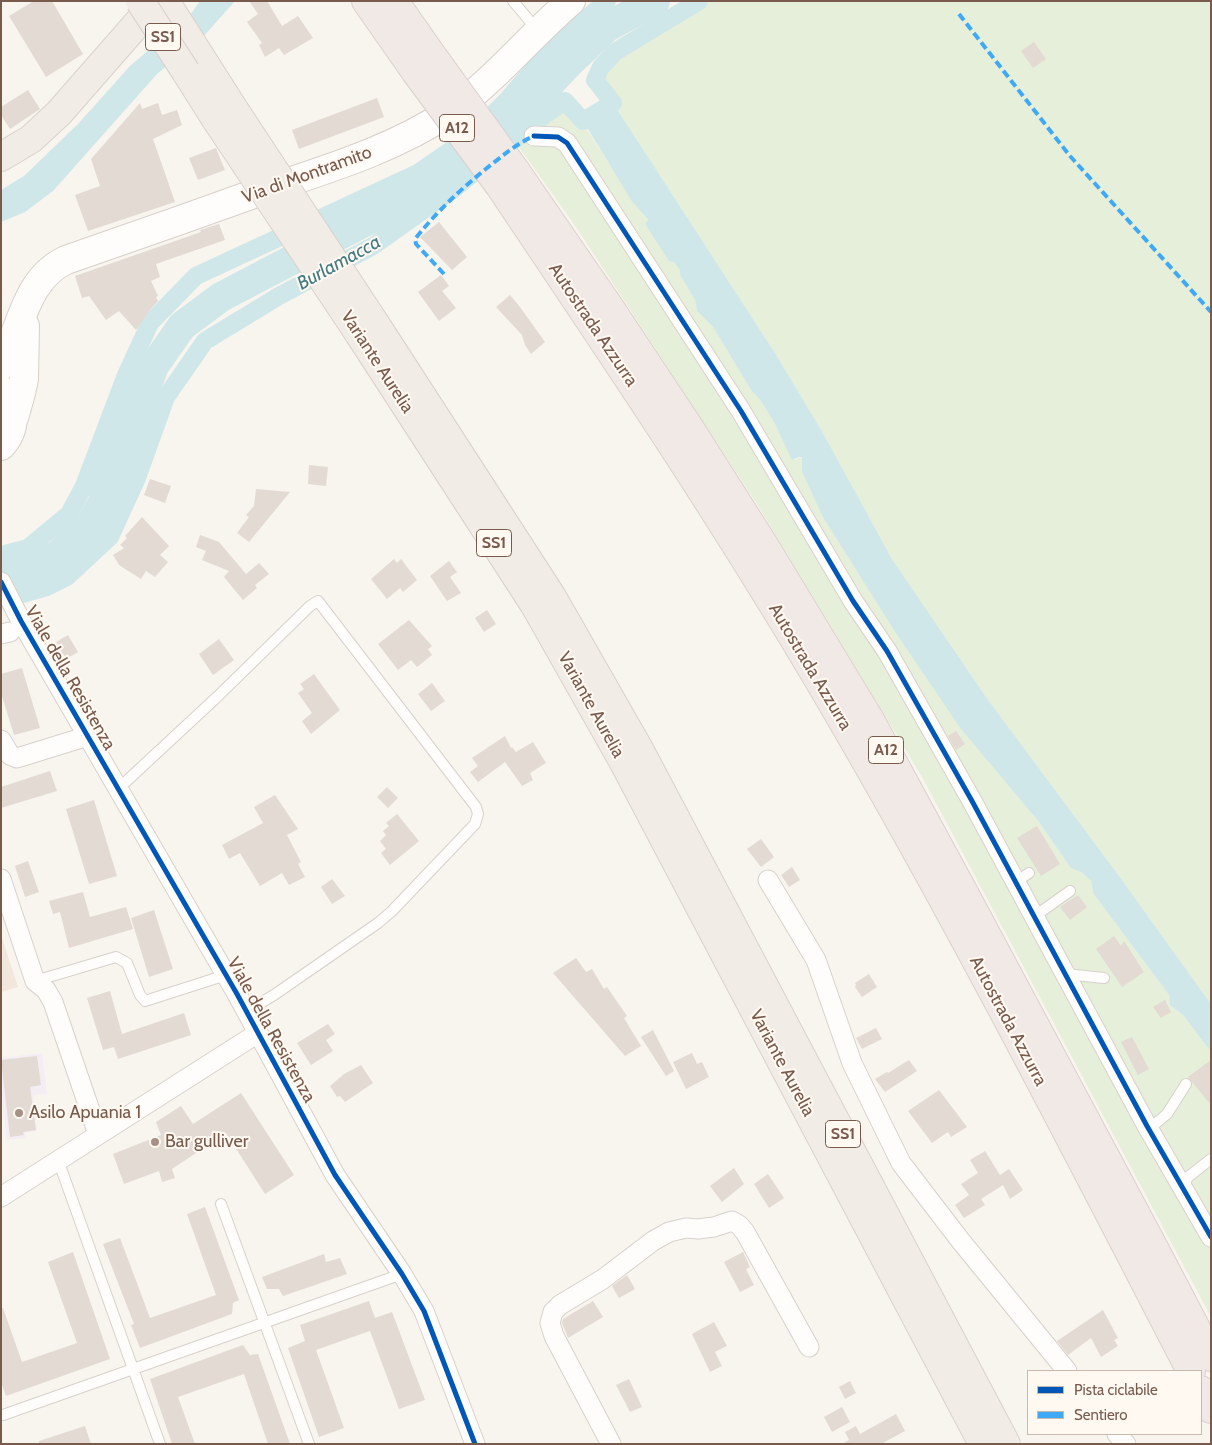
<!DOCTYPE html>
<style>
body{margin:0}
#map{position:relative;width:1212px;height:1445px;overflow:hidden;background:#f8f4ee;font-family:Cabin,sans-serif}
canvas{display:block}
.frame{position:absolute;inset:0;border:2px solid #785b4d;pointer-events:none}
.legend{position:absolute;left:1027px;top:1370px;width:175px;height:65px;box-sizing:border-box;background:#fff9f1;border:1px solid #c9baaf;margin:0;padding:6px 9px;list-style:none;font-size:15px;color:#785b4d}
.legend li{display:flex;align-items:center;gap:10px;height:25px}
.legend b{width:25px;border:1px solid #c9baaf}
</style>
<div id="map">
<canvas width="1212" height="1445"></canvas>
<div class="frame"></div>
<ul class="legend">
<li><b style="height:6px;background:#0057b8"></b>Pista ciclabile</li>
<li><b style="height:6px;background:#3fa9f5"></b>Sentiero</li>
</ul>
</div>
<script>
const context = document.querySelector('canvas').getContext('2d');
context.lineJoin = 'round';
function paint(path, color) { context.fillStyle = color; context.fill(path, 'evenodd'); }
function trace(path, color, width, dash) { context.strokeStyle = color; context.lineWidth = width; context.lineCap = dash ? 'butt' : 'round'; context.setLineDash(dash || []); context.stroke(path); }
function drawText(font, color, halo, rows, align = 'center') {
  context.font = font + ' Cabin,sans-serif'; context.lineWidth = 4; context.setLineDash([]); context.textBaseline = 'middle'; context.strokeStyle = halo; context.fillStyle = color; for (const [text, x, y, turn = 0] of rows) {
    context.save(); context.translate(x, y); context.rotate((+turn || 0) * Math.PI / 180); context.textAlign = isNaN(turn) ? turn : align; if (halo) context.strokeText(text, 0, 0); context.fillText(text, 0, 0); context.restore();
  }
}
paint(new Path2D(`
 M1,935L18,987L1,992Z`), '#f1e7dc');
paint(new Path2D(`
 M42,1053L47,1094L33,1095L37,1131L25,1133V1138L7,1140L1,1092V1058Z`), '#f5edf4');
paint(new Path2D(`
 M699,1H1211V1004L1122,880L986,697L892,559L823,433L775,353L613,103L595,80L601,67L615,52Z
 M565,101C597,138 617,183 648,221L645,224L680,270V275L695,300L697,311L713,327L751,390L761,401L775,424L793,460L802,457V472L812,493L962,729L1039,822L1071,867L1081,872L1091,881L1093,893L1169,995L1170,1005L1183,1015L1211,1052V1317L922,777L757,504L576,227L514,140L546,114Z`), '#e6efd9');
paint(new Path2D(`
 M200,1H235L203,37L157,74L53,191L25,212L1,222V190L24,176L78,124L130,66L190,15Z
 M613,103L775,353L823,433L892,559L986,697L1122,880L1211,1004V1052L1183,1015L1170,1005L1169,995L1093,893L1091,881L1081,872L1071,868L1039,822L961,729L896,633L823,517L802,472V457H799L792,460L775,424L761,401L751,390L713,327L697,311L695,300L680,275V270L674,262L669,261L645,224L648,220L631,200L583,121Z`), '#cfe7e9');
trace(new Path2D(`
 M1,555L28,548L69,514L84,486L126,375L150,323L196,276L418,173L470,137L508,99L553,47L607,1
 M1,600L47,587L67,577L110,537L137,478L166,397L205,341L279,296L373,246L455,188L546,114L565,101L583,121L613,103L595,80L601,67L615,52L699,1`), '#cfe7e9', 18);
trace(new Path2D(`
 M1,577L39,566L58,555L90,525L102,504L154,366L182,326L221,297L412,197L525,110L567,65L607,27L655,1`), '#cfe7e9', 30);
paint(new Path2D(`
 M34,1H52L83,54L46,77L9,16Z
 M249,1H267L282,26L298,16L313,38L284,55L279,48L265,57L259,45L262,43L247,22L258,14Z
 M1034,42L1046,59L1033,68L1021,51Z
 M28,90L40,109L10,129L1,115V107Z
 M377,98L384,117L299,149L292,130Z
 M140,103L142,109L158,103L162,115L177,110L182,125L153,139L175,202L88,231L75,195L100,186L91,159Z
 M216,148L225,170L198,180L189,158Z
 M439,222L467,257L452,270L420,237Z
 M219,224L225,240L156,264L160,277L151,281L158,296L156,297L158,301L150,310L136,330L119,311L106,320L89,296L82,298L75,276L201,232L200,230Z
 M441,275L449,286L442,291L456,308L439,321L418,292Z
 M510,295L520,307L545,342L531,354L525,345L522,335L496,307Z
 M309,465L328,467L326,486L308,484Z
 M150,479L171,486L165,503L144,495Z
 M256,489L290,492L249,542L237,533L249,517L246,515L254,506Z
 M142,517L169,546L160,555L168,562L155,577L146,571L141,579L119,565L113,555L124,548L120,545L127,538L125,536Z
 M200,535L219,542L246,574L259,563L269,574L255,585L257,588L243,600L224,577L229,571L202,560L206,551L196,547Z
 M394,559L397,563L401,559L417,580L403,592L400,588L387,599L371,579Z
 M449,561L457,572L450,577L461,593L447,601L430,576Z
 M487,610L496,624L484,632L475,618Z
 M409,620L432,646L428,649L432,655L417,667L411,660L398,670L378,644Z
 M68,635L78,652L66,659L56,642Z
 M219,639L234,660L213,675L199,654Z
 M22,668L40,728L14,735L1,693V674Z
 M314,674L340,710L311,734L302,721L312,713L298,693L304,689L300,684Z
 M432,683L445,701L431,711L418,694Z
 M956,731L965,744L956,750L948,736Z
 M505,736L511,748L512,747L516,752L533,742L546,763L530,773L533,780L522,786L505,762L478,782L470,772L478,766L472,758Z
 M50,771L57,791L1,808V787Z
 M387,787L398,798L388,808L377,797Z
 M275,795L298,829L287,835L301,862L298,864L305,877L289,885L282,873L260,886L240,853L229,859L222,845L263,823L254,807Z
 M94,800L117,876L89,884L66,809Z
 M397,814L419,841L390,865L381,853L386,849L380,841L386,835L383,831L389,826L386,823Z
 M1037,826L1060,864L1041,876L1017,838Z
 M761,839L774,857L761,867L747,849Z
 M28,861L39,892L25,897L15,866Z
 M792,867L800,880L789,887L781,875Z
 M332,879L345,896L332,904L321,887Z
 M83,892L90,917L126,907L133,929L69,948L60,912L53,914L49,901Z
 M1078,895L1087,907L1070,920L1060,907Z
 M154,910L173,969L149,977L131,918Z
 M1114,936L1121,946L1124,941L1144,972L1122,987L1096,949Z
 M576,958L586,972L592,969L604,989L607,987L627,1016L624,1018L641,1046L625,1056L553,973Z
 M869,974L877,987L862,997L855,987L856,985L855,983Z
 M110,991L122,1034L184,1013L191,1035L118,1059L114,1047L103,1050L87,998Z
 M1165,1000L1171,1012L1161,1018L1153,1007Z
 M328,1024L335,1034L326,1040L333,1051L311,1065L297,1043Z
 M876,1028L882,1039L862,1049L856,1038Z
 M653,1030L674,1071L666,1076L641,1037Z
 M1132,1037L1149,1069L1138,1075L1121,1042Z
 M692,1053L697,1064L702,1062L709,1077L686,1089L673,1062Z
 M37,1056L41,1085L30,1087L36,1130L23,1132L24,1135L10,1137L1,1060Z
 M909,1060L917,1071L885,1092L875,1079L887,1072L888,1073Z
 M1211,1060V1105L1188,1077Z
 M361,1065L373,1083L345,1102L340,1096L337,1097L330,1086L344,1074Z
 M939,1090L967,1127L951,1137L948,1132L932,1143L908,1111Z
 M241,1093L294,1175L265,1194L226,1133L172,1169L175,1178L162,1182L159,1171L124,1184L113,1154L161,1135L156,1122L181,1106L193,1124Z
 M985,1151L1000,1175L1009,1169L1023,1190L1010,1199L1003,1185L981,1199L985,1205L964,1218L955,1205L969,1195L961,1184L978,1173L970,1160Z
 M734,1168L744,1184L722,1202L710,1186Z
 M768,1174L784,1198L769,1208L754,1184Z
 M205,1207L239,1300L233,1303L232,1314L140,1348L131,1325L134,1324L103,1244L120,1238L150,1318L216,1295L187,1214Z
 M73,1252L110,1359L6,1396L1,1382V1308H3L22,1362L77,1343L48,1262Z
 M743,1252L750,1267L746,1269L754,1285L740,1292L724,1262Z
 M324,1254L326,1262L340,1258L347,1274L283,1296L279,1289H267L262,1277Z
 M627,1275L635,1289L619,1298L612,1286Z
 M369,1301L375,1318L392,1312L425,1400L399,1409L370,1331L344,1340L316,1350L344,1428L319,1437L288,1348L305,1341L300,1325Z
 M593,1301L603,1317L568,1338L562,1323L563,1319Z
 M1103,1310L1118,1338L1114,1340L1118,1346L1101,1357L1091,1338L1068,1355L1057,1341Z
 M714,1322L727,1346L715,1352L722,1366L710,1372L692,1334Z
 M243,1345L250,1355L258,1354L290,1444H268L244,1374L178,1397L195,1444H172L150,1379Z
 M629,1379L642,1407L630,1412L616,1385Z
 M850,1381L856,1393L845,1399L839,1387Z
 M842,1407L850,1422L832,1432L824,1417Z
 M896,1414L905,1431L881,1444H842L849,1440L845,1432L856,1426L860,1434Z
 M85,1426L91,1444H39V1441Z`), '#e3dad3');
const service = new Path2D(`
 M513,1L538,31
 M118,789L217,697L310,606L318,601L476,807L478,814L475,824L392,911L378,923L274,995L247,1011
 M1016,882L1029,873
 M1035,916L1070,891
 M1065,974L1104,978
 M35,981L116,957L127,963L140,995L145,1001L226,975
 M1149,1129L1167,1114L1186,1084
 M58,1160L160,1444
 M1182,1188L1188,1177L1211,1159
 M221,1204L309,1444
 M3,1415L402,1274`);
const minor = new Path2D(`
 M534,136L558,137L567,143L741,411L853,601L887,651L972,801L1147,1126L1211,1237
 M1,582L21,621L237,994L335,1175L402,1274L424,1311L475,1444
 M1,634L10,632
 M1,740L10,755L17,758L88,736
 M1,879L35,981L46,990L53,1002L98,1134
 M768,880L816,960L852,1063L901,1163L960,1240L1067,1371
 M1,1197L258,1033
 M1117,1434L1126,1444
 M611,1444L554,1336L550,1323L553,1312L560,1305L603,1279L653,1241L669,1232L686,1228L698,1229L714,1227L732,1221L739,1225L745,1232L809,1347`);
const secondary = new Path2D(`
 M1,366C6,359 8,351 11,344C24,312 32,276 66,260C130,238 195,215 259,192C324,170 393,150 451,111C495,80 530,36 571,1
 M1,390C16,407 17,429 1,446
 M14,418L21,393L24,379L25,326`);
const trunk = new Path2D(`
 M165,1L235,111
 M186,72L217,121
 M1,157L31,139L59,113L157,1
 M376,325L552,597L640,751L1006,1444
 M358,332L536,607L622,759L983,1444`);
const motorway = new Path2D(`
 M366,1L415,71
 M394,1L434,58
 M515,170L608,305L689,427L764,545L870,720L964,893L1153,1246L1211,1357
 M499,185C620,365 741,544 849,732C970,941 1080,1157 1191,1371
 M1201,1390L1211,1409`);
trace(service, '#d8d1cc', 12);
trace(minor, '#d8d1cc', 21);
trace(secondary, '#d8d0ca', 30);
trace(trunk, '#dad1cb', 30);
trace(motorway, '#dad1cb', 30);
trace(service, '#fefdfc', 10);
trace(minor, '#fefdfc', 19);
trace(secondary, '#fefdfc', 28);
trace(trunk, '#f2ece6', 28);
trace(motorway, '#f1e9e6', 28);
const trunkBridge = new Path2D(`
 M140,1L186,72
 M235,111L376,325
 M217,121L358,332`);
const motorwayBridge = new Path2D(`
 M434,58L515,170
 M415,71L499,185`);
trace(trunkBridge, '#dad1cb', 30, []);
trace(motorwayBridge, '#dad1cb', 30, []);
trace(trunkBridge, '#f2ece6', 28);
trace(motorwayBridge, '#f1e9e6', 28);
trace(new Path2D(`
 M959,14L1070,156L1211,312
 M444,274L416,244L415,239C438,210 463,187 492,164C506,153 518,143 534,136`), '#3fa9f5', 4, [8, 4]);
trace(new Path2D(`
 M534,136L558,137L567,143L741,411L853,601L887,651L972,801L1147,1126L1211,1237
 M1,582L21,621L237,994L335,1175L402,1274L424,1311L475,1444`), '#0057b8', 5);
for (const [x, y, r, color] of [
 [19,1113,5,"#a59185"],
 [155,1142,5,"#a59185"]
]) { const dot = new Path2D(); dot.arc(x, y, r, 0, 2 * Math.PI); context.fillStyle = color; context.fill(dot); trace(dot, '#fff9f1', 2); }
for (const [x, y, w] of [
 [163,37,35],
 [457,128,35],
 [494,543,35],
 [886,750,35],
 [843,1134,35]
]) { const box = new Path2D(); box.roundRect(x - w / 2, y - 13.5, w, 27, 4); context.fillStyle = '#fff9f1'; context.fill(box); trace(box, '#785b4d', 1); }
drawText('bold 16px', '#785b4d', null, [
 ["SS1",163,37],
 ["A12",457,128],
 ["SS1",494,543],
 ["A12",886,750],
 ["SS1",843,1134]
]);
drawText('18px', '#785b4d', '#fff9f1', [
 ["Via di Montramito",307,175,-20],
 ["Autostrada Azzurra",593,325,56],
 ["Variante Aurelia",377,362,57],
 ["Autostrada Azzurra",810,667,59],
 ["Viale della Resistenza",70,678,60],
 ["Variante Aurelia",591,705,61],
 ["Autostrada Azzurra",1008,1021,62],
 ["Viale della Resistenza",271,1030,61],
 ["Variante Aurelia",782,1063,62]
]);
drawText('18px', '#785b4d', '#fff9f1', [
 ["Asilo Apuania 1",29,1113],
 ["Bar gulliver",165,1142]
], 'left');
drawText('italic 19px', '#437b83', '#fff9f1', [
 ["Burlamacca",339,263,-29]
]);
</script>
